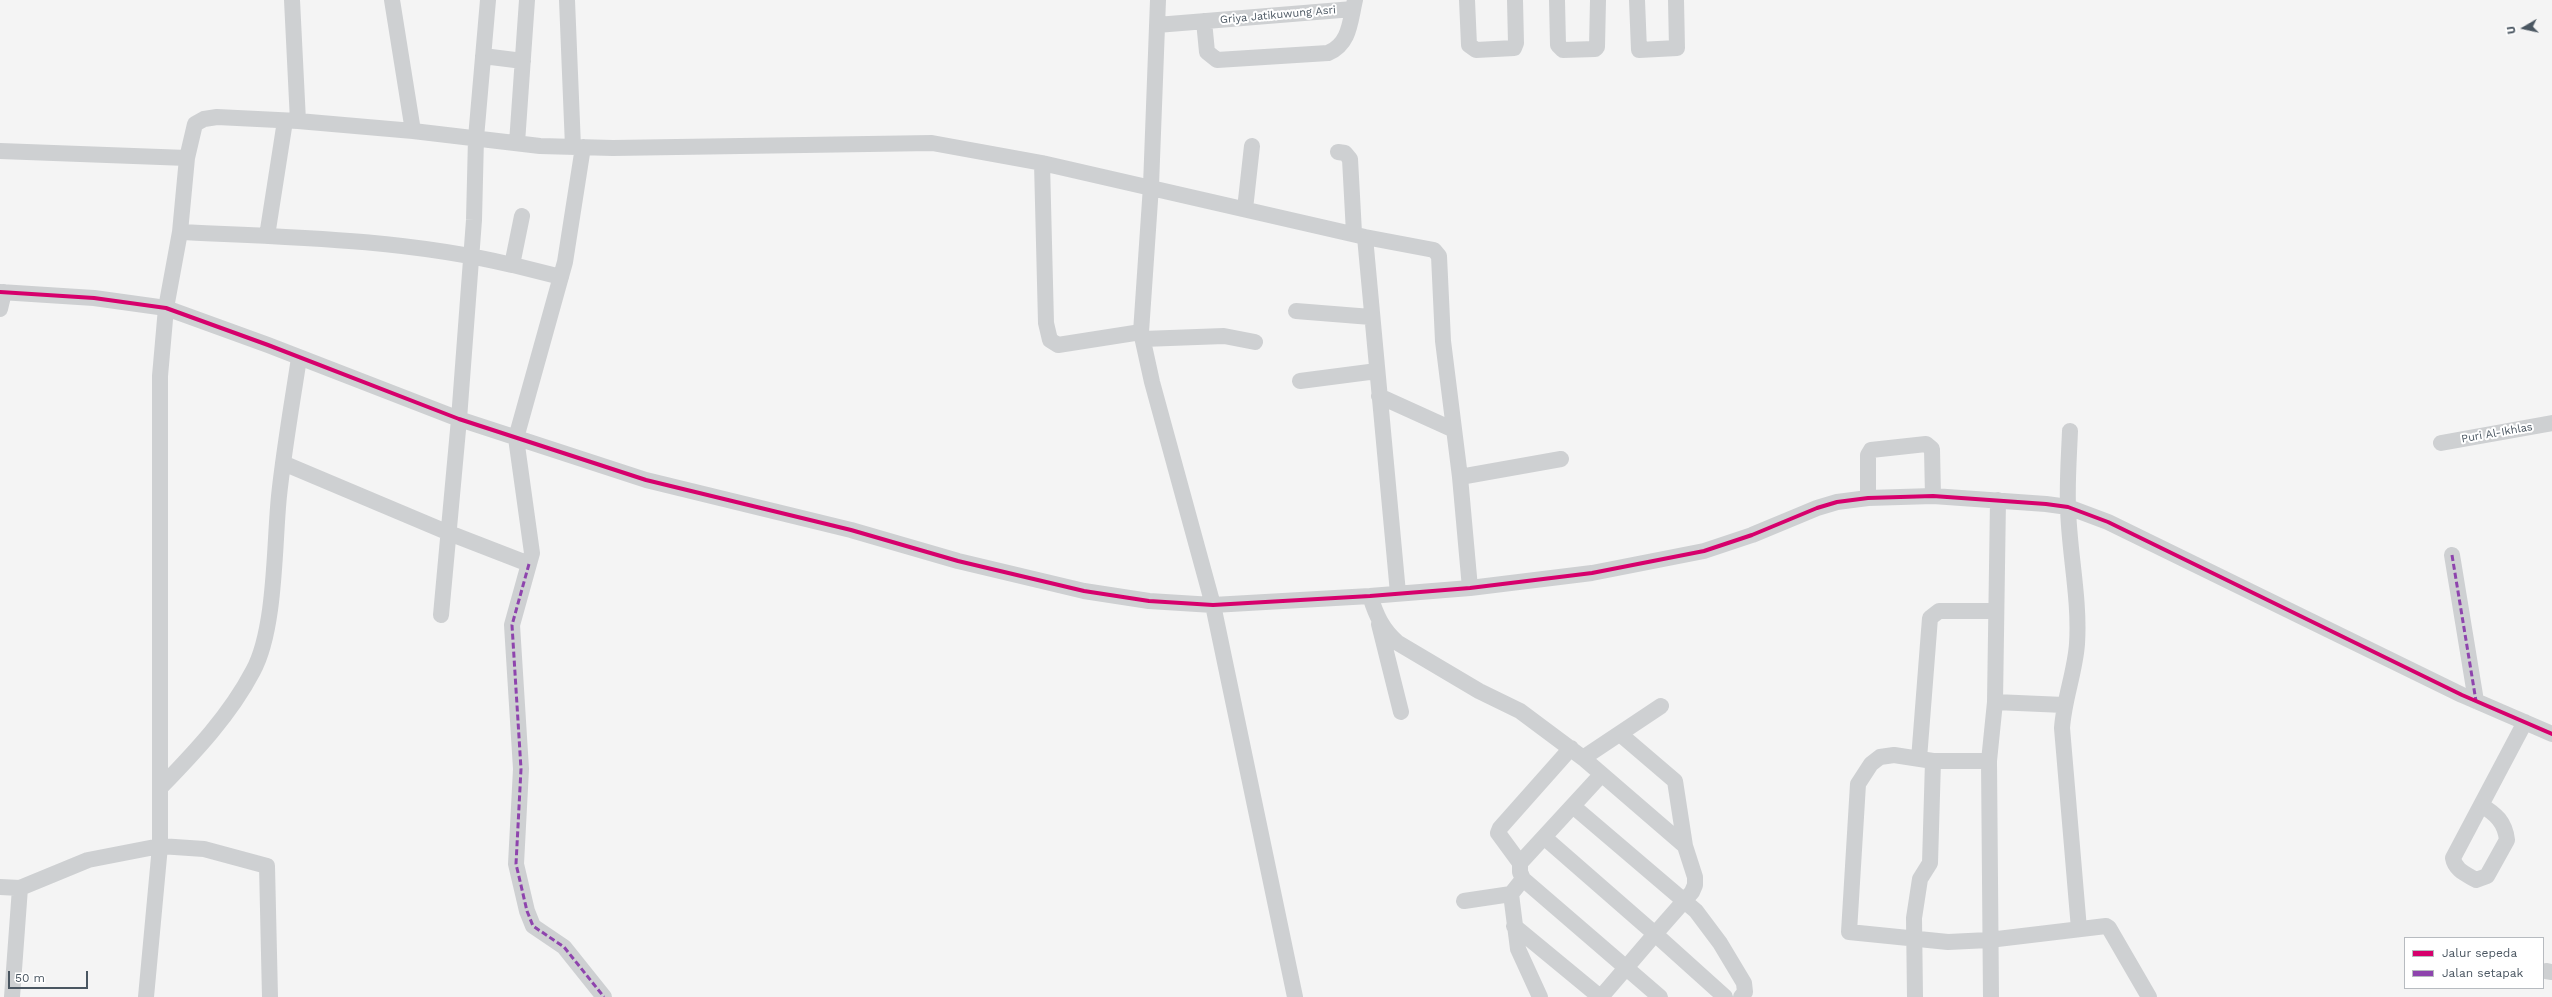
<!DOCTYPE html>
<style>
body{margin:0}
#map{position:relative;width:2552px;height:997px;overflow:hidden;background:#f4f4f4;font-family:"Work Sans",sans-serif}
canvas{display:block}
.legend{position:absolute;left:2404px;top:937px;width:140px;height:52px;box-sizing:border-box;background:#fff;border:1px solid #b7bbc0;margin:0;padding:5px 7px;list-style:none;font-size:12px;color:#4a5661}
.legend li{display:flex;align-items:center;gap:8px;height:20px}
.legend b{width:20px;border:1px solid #b7bbc0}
.north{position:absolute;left:2504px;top:8px;width:40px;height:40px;-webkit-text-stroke:3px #fff;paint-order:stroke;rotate:261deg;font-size:11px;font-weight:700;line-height:16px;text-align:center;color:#4a5661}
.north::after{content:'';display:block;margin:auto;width:14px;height:18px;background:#4a5661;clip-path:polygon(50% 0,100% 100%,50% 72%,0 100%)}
.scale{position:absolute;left:8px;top:971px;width:80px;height:18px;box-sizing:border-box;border:2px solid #4a5661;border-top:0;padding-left:5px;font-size:12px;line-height:14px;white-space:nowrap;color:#4a5661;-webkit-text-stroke:3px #fff;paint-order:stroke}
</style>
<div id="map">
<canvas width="2552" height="997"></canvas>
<ul class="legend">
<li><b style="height:5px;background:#d6006c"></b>Jalur sepeda</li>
<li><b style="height:5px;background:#8e44ad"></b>Jalan setapak</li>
</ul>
<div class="north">U</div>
<div class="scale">50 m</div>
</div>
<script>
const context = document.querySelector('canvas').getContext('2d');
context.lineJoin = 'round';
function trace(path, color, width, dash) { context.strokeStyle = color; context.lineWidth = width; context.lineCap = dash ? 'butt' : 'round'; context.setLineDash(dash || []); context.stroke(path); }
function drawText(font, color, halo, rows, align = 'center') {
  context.font = font + ' "Work Sans",sans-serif'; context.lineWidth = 4; context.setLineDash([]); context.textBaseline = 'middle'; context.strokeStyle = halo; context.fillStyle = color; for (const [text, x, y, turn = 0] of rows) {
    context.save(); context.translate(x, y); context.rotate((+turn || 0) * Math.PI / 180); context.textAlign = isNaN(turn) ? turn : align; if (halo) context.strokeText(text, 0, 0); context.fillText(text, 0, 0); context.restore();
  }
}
trace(new Path2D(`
 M292,0L298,121
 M392,0L413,131
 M567,0L573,147
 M1158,0L1151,186L1141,332L1152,382L1213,605L1295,997
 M1467,0L1469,45L1476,50L1514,48L1516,43L1515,0
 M1557,0L1558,45L1563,50L1595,49L1597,47L1598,0
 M1637,0L1639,50L1677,48L1676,0
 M1204,21L1207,52L1217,60L1328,53C1350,44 1350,21 1355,0
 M1157,25L1353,9
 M483,56L523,61
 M517,143L527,0
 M583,147L565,262L516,438L532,553L512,625L521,769L516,864L527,911L533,926L564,947L604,997
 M0,151L187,158
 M1338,152L1345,153L1350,159L1354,233
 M1042,163L1046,323L1050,340L1058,345L1141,332
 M1245,209L1252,146
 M180,232C290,237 404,239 512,265L522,216
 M267,236L285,121
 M1365,237L1398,593
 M513,265L561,277
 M0,292L94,298L166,308L268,345L459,419L646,480L851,530L958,561L1084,591L1149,601L1213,605L1370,596L1470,588L1592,573L1704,551L1752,535L1817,508L1837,502L1868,498L1933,496L2046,504L2068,507L2108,522L2462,695L2552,734
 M0,309L4,292
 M1296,311L1371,317
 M1143,339L1224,336L1255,342
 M1300,381L1377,371
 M1379,396L1454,430
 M2070,431C2069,456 2067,482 2068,507C2069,553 2080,598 2077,644C2075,672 2064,699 2062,728L2079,929
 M2441,443L2552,423
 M283,463L449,533L529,564
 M1460,477L1561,459
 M1868,498V455L1871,450L1926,444L1932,449L1933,496
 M2452,555L2476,701
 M1370,596C1376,615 1382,629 1398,643L1479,691L1520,711L1583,758L1685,846
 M441,615L459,419L474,220L476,138L488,0
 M1379,624L1401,712
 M1995,702L2064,705
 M1620,734L1675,781L1685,846L1695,877V885L1692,892L1655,934L1725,997
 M1583,758L1661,706
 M1919,759L1930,618L1939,611H1996
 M1989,761H1933L1894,755L1880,757L1871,764L1858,784L1849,932L1948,942L1989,940L2106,926L2109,928L2149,997
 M161,787C195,752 230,715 253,671C276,629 274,544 279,496C284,449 292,404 299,358
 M2481,805C2496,814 2505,822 2507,840L2487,876L2476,880C2466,874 2455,870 2453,858L2525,722
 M1574,807L1696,911L1720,943L1744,983L1745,992L1741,997
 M1545,838L1655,934L1601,997
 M1520,863L1498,833L1500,828L1571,748
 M1523,879L1660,997
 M0,887L20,888L88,860L160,846L204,849L267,866L270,997
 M1464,901L1511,894
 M1514,926L1600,997
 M2546,971L2552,972
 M12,997L20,888
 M146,997L160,846V376L166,308L180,232L187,158L195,124L204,119L217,117L298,121L413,131L540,146L613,148L932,143L1042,163L1365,237L1434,250L1439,256L1443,341L1460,477L1470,588
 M1540,997L1518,949L1511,894L1523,879L1520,872V863L1601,775
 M1915,997L1914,918L1920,879L1930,863L1933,761
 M1991,997L1989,761L1995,702L1998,500`), '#ced0d2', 16);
trace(new Path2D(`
 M2452,555L2476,701
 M529,564L512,625L521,769L516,864L527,911L533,926L564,947L604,997`), '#8e44ad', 3, [6, 3]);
trace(new Path2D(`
 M0,292L94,298L166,308L268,345L459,419L646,480L851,530L958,561L1084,591L1149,601L1213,605L1370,596L1470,588L1592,573L1704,551L1752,535L1817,508L1837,502L1868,498L1933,496L2046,504L2068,507L2108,522L2462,695L2552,734`), '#d6006c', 4);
drawText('11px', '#4a5661', '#fff', [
 ["Griya Jatikuwung Asri",1278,15,-5],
 ["Puri Al-Ikhlas",2497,433,-10]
]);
</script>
